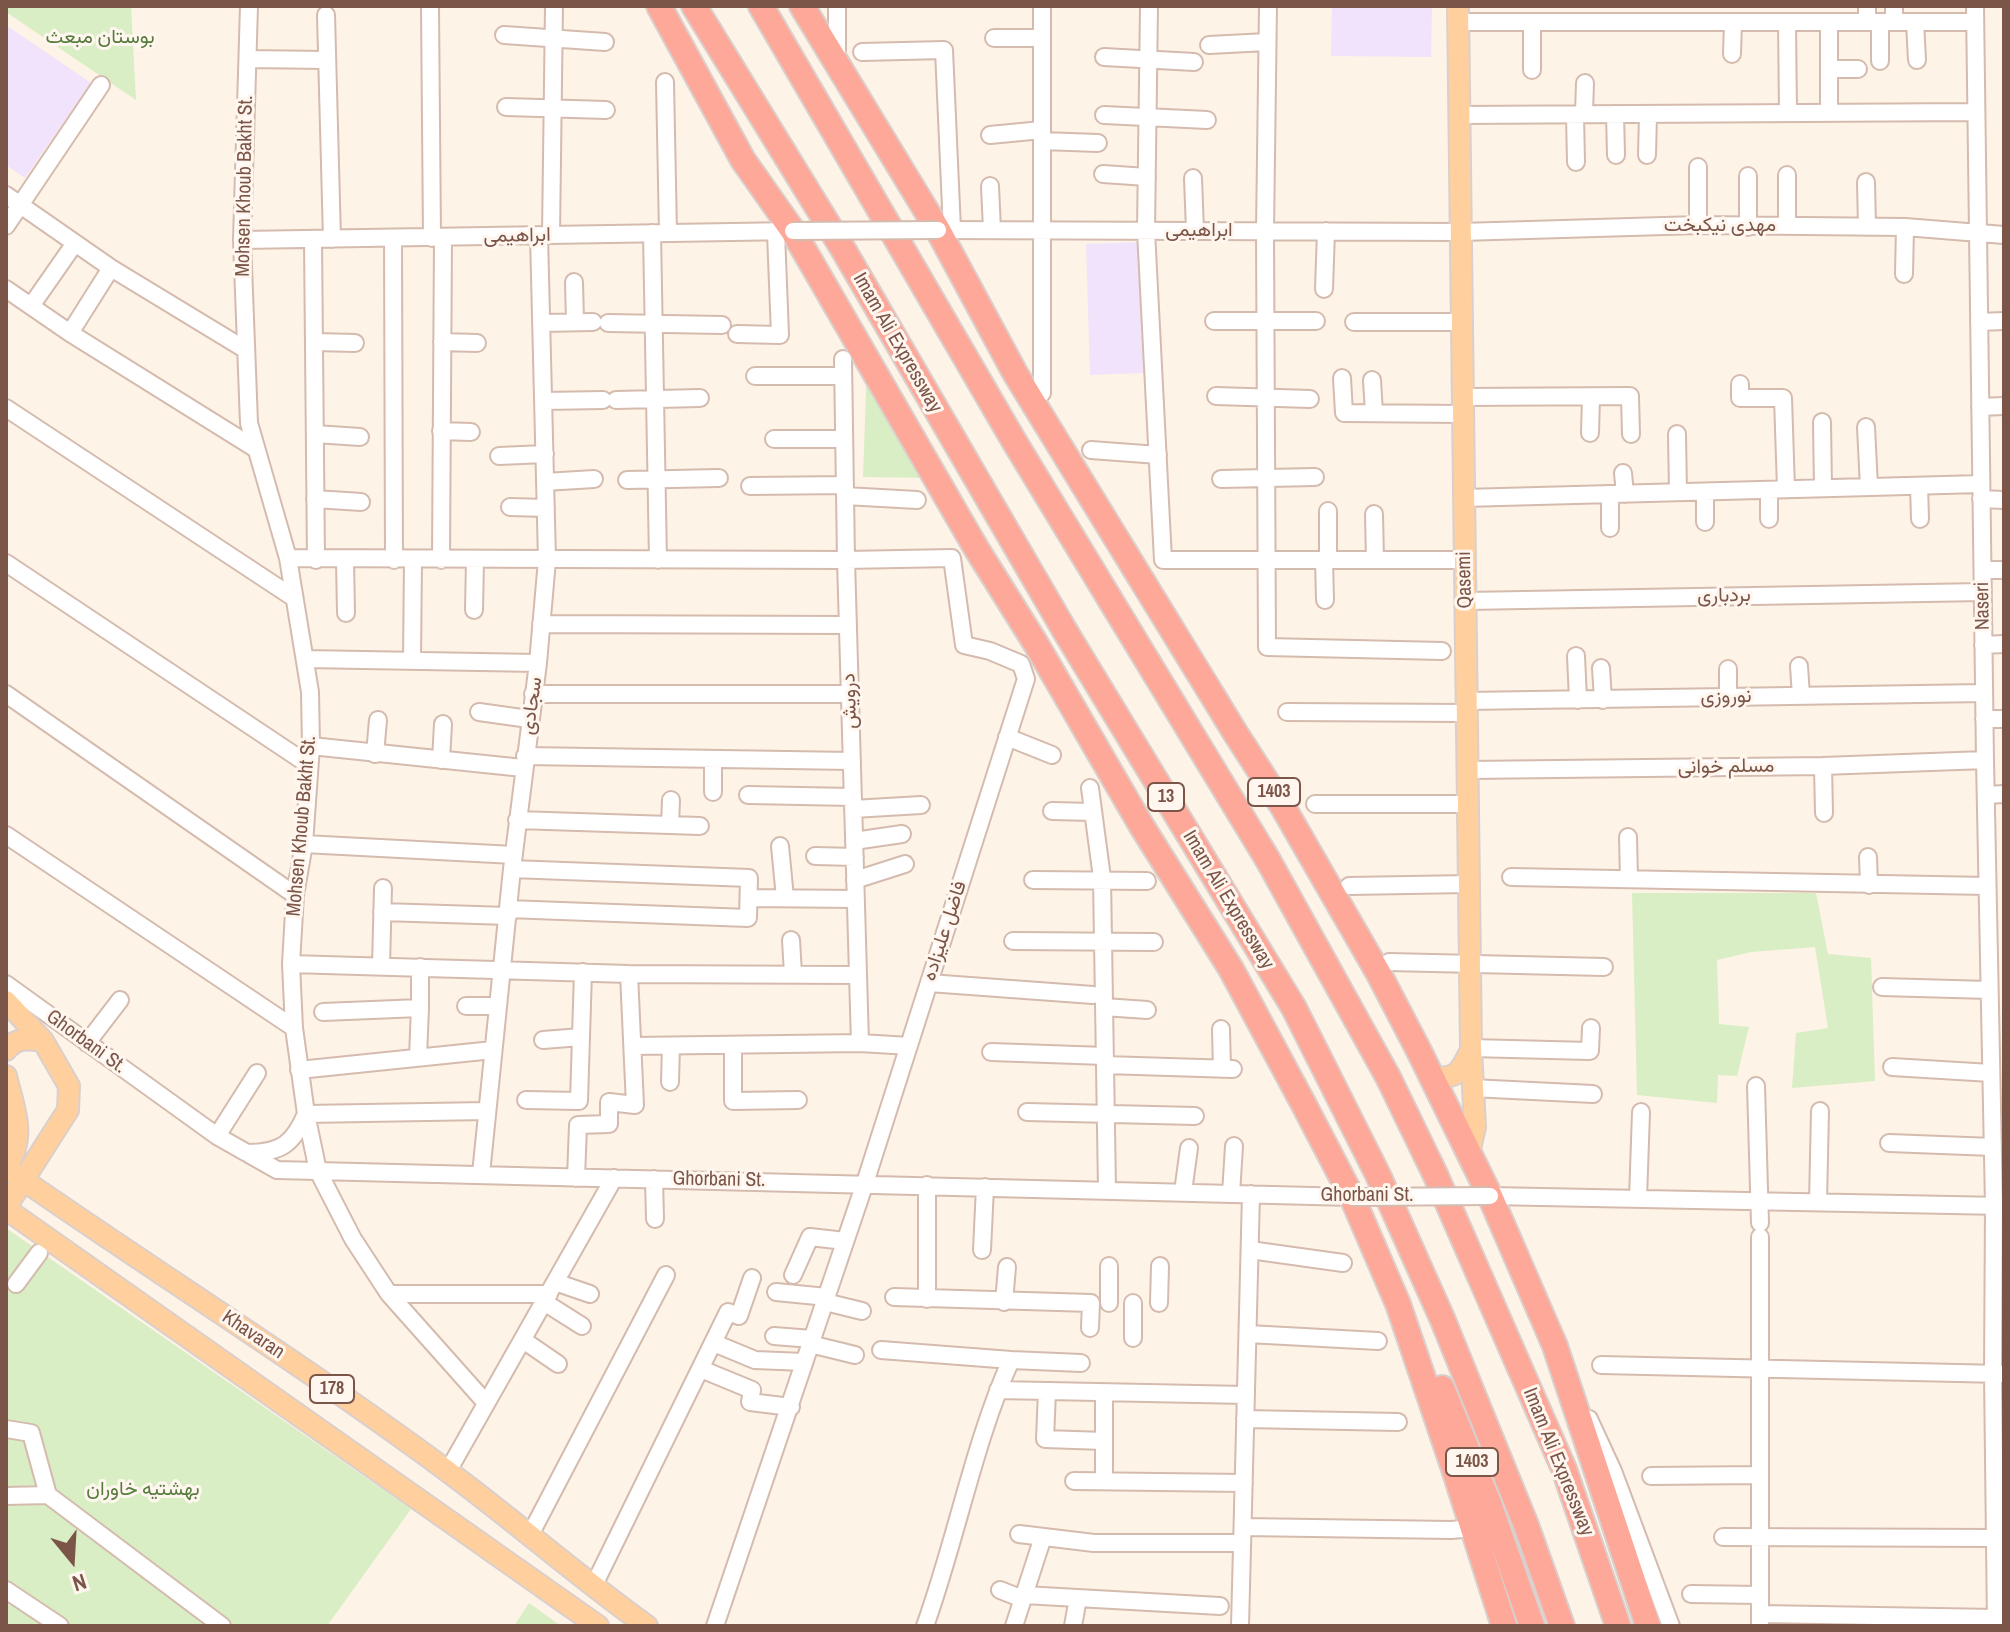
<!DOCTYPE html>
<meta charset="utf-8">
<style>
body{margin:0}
#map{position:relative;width:2010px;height:1632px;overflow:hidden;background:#fef3e7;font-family:"Archivo Narrow",sans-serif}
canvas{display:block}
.frame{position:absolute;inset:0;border:8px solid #7b5548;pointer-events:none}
.north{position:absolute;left:32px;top:1520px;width:80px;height:80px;-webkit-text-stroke:6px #fff7ef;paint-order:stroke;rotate:162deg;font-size:22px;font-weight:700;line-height:32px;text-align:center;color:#7b5548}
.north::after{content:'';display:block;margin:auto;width:28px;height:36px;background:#7b5548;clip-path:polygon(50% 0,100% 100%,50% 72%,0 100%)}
</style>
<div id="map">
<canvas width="2010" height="1632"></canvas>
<div class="frame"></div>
<div class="north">N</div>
</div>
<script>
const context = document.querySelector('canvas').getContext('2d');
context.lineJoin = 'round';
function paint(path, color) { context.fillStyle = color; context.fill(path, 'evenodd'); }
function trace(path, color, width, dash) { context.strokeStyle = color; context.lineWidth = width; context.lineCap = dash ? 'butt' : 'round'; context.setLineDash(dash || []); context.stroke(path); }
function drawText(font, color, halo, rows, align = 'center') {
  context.font = font + ' "Archivo Narrow",Vazirmatn,sans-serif'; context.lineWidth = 6; context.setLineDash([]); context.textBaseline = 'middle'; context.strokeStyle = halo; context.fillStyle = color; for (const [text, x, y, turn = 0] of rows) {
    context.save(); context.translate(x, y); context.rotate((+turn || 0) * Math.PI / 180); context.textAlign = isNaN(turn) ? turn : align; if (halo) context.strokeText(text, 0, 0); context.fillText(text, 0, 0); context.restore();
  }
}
paint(new Path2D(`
 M1332,6H1432L1431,57L1331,56Z
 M6,25L91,83L25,178L6,165Z
 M1141,242L1145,373L1090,375L1086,244Z`), '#f0e3fb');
paint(new Path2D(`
 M6,6H131L136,100L6,12Z
 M867,365L933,478L863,477Z
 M1632,893H1816L1828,954L1871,958L1875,1081L1792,1088L1796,1033L1828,1028L1815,947L1751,952L1717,960L1719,1024L1749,1027L1737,1076L1718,1075L1717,1103L1637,1095Z
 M6,1228L411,1509L327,1626H6Z
 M529,1603L561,1626H514Z`), '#d9eec4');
const minor = new Path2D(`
 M249,6L242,240L249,423L288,558L310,692L311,746L304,844L295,895L291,964L294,1028L306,1114L318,1171L353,1239L389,1294L486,1403
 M430,6L432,238
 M1149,6L1146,231L1163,560H1465
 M1268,6L1265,231L1267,647L1442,651
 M1894,6V22
 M1975,6L1985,760L1994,1205L1993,1374L1996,1626
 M326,15L332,239
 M1458,22H1975
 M1532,22V70
 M1787,22L1788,113
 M1867,22V6
 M1880,22V61
 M1915,22L1917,60
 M504,35L605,42
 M994,38H1042
 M1209,45L1267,42
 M837,50V6
 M862,52L944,50L952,230
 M1732,54L1733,22
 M1104,57L1194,62
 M248,59L327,60
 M1829,69H1858
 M665,82L668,233
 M506,107L606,110
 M1584,113L1585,83
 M1829,113V22
 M1615,114L1616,155
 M1104,115L1207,120
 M1459,115L1976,112
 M1575,115L1576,162
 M990,135L1042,130
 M1042,141L1098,143
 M1647,155L1648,114
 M1103,174L1147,177
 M1193,178L1195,231
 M1866,182L1867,227
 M990,186L992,230
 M6,195L111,268L246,350
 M1698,225V167
 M6,226L101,85
 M1787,226V175
 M1748,227V176
 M938,230L1461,232L1698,225L1905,227L2004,235
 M652,233L658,560
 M551,235L554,6
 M393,238L394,560
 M242,240L793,231
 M313,240L316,560
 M1904,274L1905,227
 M574,282L575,321
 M6,289L70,333L256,449
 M1324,289L1326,231
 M31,306L75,243
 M1214,321H1316
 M1354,322H1462
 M1979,322L2004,321
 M542,323L593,322
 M608,323L722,325
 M70,333L111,268
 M737,334L780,335L776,233
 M315,342L355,343
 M442,342L477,343
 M843,359L846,560L860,1043
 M755,376H843
 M1342,378L1344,413L1463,414
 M1372,380L1374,413
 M1740,384V398H1783L1786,489
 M1042,393V6
 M1216,396L1310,399
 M1463,397L1630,396L1631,434
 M616,400L700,398
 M544,401L603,400
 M1980,407L2004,406
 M6,408L294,598
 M1822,422L1823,488
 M1866,427L1869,487
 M441,431L471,432
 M1590,433L1591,397
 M315,434L360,437
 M1677,434L1678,492
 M774,439H844
 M1091,450L1158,455
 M499,456L545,454
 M1623,473L1625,494
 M1221,479L1315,477
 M627,480L719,478
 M545,482L594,479
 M750,486L845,485
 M1919,486L1920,519
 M1610,494V528
 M845,496L917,500
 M1464,498L1981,484
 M315,499L361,502
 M1981,499L2004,500
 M510,507L546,508
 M1328,511V560
 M1374,514L1375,560
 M1769,519V490
 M1705,522V492
 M288,558L846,560L952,558L964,645L990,651L1021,664L1026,679L865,1183L715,1626
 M345,560L346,613
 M441,560L443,237
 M1324,560L1325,600
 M6,563L309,765
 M1983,570H2004
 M1466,601L1983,592
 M474,610L475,560
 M541,624L848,625
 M1983,645L2004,644
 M1576,656L1578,700
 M305,659L538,663
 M412,661L413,560
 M1799,666L1801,696
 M1601,668L1603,700
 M1728,669V697
 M6,694L295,895
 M533,694H850
 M1467,701L1984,693
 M479,712L529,719
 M1287,712L1467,713
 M1984,719H2004
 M1007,737L1052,755
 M311,746L523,768
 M375,754L378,720
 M525,756L852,761
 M713,759V792
 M441,760L443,724
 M1823,766L1824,813
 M1468,770L1823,766L1985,760
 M1090,788L1102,878L1107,1190
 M748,795L853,797
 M1986,795L2004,794
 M1315,804H1468
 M853,809L921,805
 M1052,811L1093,812
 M517,820L700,826
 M670,825L671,800
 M6,835L294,1028
 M1628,837L1629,879
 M854,841L902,834
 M304,844L514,855
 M780,846L785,898
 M815,856L855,857
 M1868,857L1869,885
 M1511,877L1987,886
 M855,880L905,864
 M1033,880L1147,881
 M1349,886L1469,884
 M750,898L856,899
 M508,909L748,918L749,878L512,869
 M382,912L508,916
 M791,940L793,974
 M1013,941L1154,942
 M1389,962L1604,967
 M291,964L629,974L858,975
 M381,966L383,888
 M929,983L1093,995
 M6,984L217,1136L277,1170L1352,1197
 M1882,987L1989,990
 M466,1006H498
 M1104,1007L1147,1010
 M323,1012L420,1008V967
 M1221,1029L1222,1069
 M543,1040L581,1037
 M87,1043L120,1000
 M733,1045V1101L798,1100
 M633,1046L860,1043L909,1046
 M1471,1048L1590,1051L1591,1028
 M991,1052L1105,1056
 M418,1057L420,1008
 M1105,1065L1233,1069
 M1892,1067L1991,1073
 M299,1070L493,1050
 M670,1082L671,1046
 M1756,1086L1760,1223
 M1472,1088L1593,1094
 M526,1100L579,1101L583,972
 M1027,1112L1195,1116
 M217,1136L257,1073
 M1889,1143L1993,1147
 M247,1153C281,1153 293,1144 306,1114L487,1111
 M481,1174L512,869L538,663L547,560L539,235
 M576,1178L578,1125L609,1124V1102L635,1105L629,974
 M654,1179L655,1219
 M1183,1192L1189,1148
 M1231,1194L1234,1146
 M1490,1196L2002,1206
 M1638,1199L1641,1112
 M1818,1202L1820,1111
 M1760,1237V1626
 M982,1250L985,1187
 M1250,1250L1343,1263
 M793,1275L810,1237L845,1241
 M555,1282L590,1294
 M16,1284L39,1253
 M776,1292L827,1297
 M389,1294H549
 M894,1297L1091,1303L1090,1328
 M927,1299V1185
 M544,1302L582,1326
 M825,1302L862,1311
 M1004,1302L1007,1267
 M1109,1303V1266
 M1133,1303V1338
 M1159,1303L1160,1266
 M1248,1334L1378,1341
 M774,1336L812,1339
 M523,1340L558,1364
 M714,1343L755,1360L804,1362
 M810,1344L855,1355
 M881,1350L1011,1360C974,1442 956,1540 925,1626
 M1011,1360L1081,1363
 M1601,1365L2002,1374
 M701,1369L752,1390L750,1402L791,1407
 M998,1390L1246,1395
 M1047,1391L1045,1439L1104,1441
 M1104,1394V1481
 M1245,1419L1398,1422
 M1589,1419L1613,1471L1671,1626
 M6,1429L31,1433L48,1495L6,1496
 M448,1471L614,1178
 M1651,1476L1759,1475
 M1074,1481L1244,1483
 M48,1495L222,1626
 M1243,1527L1451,1530L1474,1528
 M1019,1534L1094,1543H1242
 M530,1535L666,1275
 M1723,1537L1995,1538
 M593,1587L728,1312L739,1316L752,1278
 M6,1590L60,1626
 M1000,1590L1023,1599
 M1691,1594L1760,1595
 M1024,1595L1220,1606
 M1760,1614L1996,1618
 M1014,1626L1043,1537
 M1073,1626L1078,1598
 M1240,1626L1251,1194`);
const major = new Path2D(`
 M1458,6L1471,1048L1475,1127L1469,1153
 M6,1001L43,1041L69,1086L68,1110L6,1207
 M6,1050C17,1037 27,1039 43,1041
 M6,1076C14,1110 27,1136 6,1168
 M1432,1078C1458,1078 1459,1073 1470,1052
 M6,1168C152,1270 303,1364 446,1470C514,1520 578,1577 647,1626
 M6,1209L598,1626`);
const highway = new Path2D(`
 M659,6L743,160L793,231L976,548L1036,644L1141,825L1231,969L1303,1103L1352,1197L1398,1304L1453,1466L1504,1626
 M694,6L843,249L1065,631L1294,1008L1378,1175L1442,1318L1526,1525L1562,1626
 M761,6L1014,441L1268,860L1388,1077L1435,1174L1564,1469L1618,1626
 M802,6L938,230L1015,373L1236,734L1283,807L1379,974L1419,1051L1490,1196L1555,1346L1648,1626
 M1442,1388L1488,1501L1532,1626`);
trace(minor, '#d4bbae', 20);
trace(major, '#dacfcc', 24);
trace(highway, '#dacfcc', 28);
trace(minor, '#fff', 16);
trace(major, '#ffd09d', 20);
trace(highway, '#fda899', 24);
const minorBridge = new Path2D(`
 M793,231L938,230
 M1352,1197L1490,1196`);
trace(minorBridge, '#d4bbae', 20, []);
trace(minorBridge, '#fff', 16);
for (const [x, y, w] of [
 [1274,792,52],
 [1166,797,36],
 [332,1389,44],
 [1472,1462,52]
]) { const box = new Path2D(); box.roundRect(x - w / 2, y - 14, w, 28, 6); context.fillStyle = '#fff7ef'; context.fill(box); trace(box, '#7b5548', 2); }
drawText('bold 18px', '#7b5548', null, [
 ["1403",1274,792],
 ["13",1166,797],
 ["178",332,1389],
 ["1403",1472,1462]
]);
drawText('20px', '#567b3c', '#fff7ef', [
 ["بوستان مبعث",100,38],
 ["بهشتیه خاوران",143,1490]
]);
drawText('20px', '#7b5548', '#fff7ef', [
 ["Mohsen Khoub Bakht St.",245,186,-89],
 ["مهدی نیکبخت",1720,226],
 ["ابراهیمی",1199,231],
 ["ابراهیمی",517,236,-1],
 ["Imam Ali Expressway",897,343,60],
 ["Qasemi",1465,580,-91],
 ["بردباری",1724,596,-1],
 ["Naseri",1983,606,-91],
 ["نوروزی",1726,697,-1],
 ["درویش",850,701,-92],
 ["سجادی",532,706,-82],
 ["مسلم خوانی",1726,767,-1],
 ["Mohsen Khoub Bakht St.",302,826,-85],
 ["Imam Ali Expressway",1228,900,59],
 ["فاضل علیزاده",945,931,-72],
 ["Ghorbani St.",86,1042,36],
 ["Ghorbani St.",719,1180,1],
 ["Ghorbani St.",1367,1196],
 ["Khavaran",253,1335,34],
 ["Imam Ali Expressway",1558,1462,68]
]);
</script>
